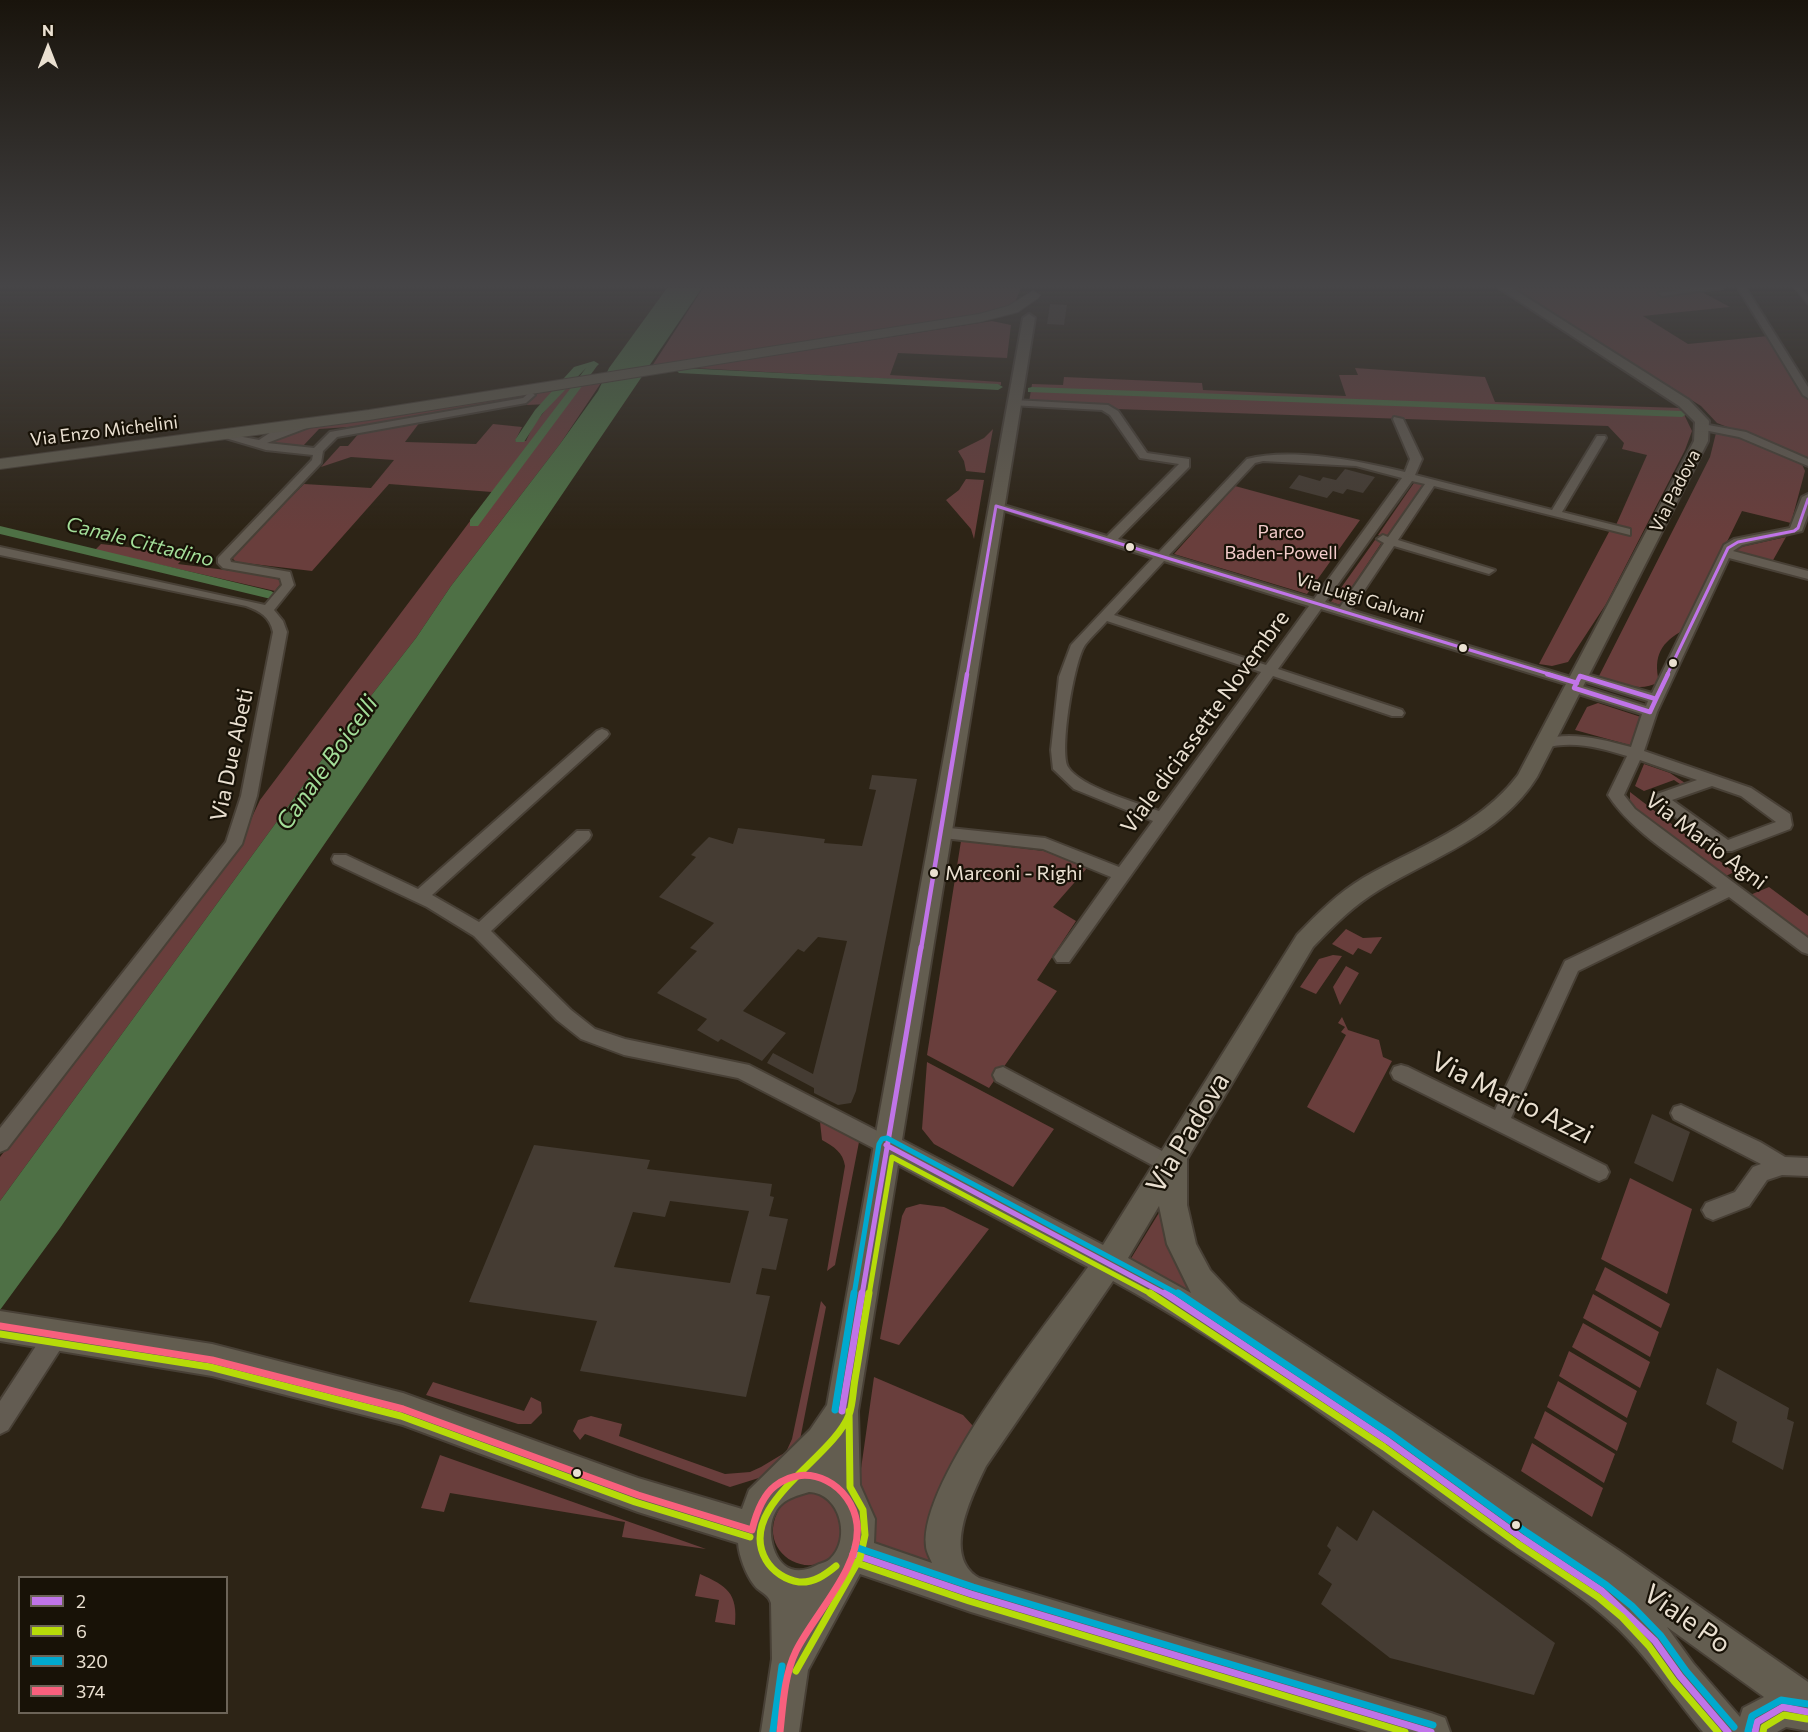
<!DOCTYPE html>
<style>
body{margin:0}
#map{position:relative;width:1808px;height:1732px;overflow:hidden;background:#2d2416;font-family:Commissioner,sans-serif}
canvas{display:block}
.legend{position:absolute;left:18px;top:1576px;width:210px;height:138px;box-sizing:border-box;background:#181207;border:2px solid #6c6458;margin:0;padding:8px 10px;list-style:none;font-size:18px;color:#eae0d1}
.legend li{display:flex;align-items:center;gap:12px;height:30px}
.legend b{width:30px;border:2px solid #6c6458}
.north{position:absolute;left:18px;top:18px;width:60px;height:60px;-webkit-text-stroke:4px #181207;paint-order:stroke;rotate:0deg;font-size:16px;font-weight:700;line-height:24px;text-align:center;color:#eae0d1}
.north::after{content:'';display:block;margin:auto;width:21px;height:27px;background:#eae0d1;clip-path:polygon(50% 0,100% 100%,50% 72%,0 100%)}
</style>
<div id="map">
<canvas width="1808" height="1732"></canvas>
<ul class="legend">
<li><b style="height:8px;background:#c074e8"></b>2</li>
<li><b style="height:8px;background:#b6db09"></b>6</li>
<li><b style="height:8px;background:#00a9ce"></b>320</li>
<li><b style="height:8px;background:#f8607d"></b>374</li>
</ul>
<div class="north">N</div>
</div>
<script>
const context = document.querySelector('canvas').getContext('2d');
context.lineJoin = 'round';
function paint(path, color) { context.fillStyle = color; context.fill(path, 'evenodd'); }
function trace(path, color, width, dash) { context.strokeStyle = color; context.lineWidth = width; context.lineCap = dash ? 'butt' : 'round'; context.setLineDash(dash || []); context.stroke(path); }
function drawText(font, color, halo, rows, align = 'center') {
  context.font = font + ' Commissioner,sans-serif'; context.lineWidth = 4.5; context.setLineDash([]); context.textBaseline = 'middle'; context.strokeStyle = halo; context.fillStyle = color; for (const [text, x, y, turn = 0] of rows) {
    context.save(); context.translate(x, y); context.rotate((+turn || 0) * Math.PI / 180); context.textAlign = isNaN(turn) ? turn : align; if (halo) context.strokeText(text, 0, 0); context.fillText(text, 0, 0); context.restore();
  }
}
paint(new Path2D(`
 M703,288H1021L1014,305L1002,310L652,366Z
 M1513,288H1689L1658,291L1665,295L1702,292L1730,307L1643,316L1688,344L1768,336L1808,400V458L1717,423L1701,406Z
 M992,321L1011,325L1007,358L898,353L890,375L1001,382V385L693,368Z
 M1355,368L1485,377L1495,402L1681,408L1692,431L1685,450L1606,604L1568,662L1552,666L1539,664L1610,530L1627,535L1630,528L1616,525L1647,455L1622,449L1624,443L1608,426L1116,409L1102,405L1029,402L1032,384L1063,385L1064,377L1202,383L1203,390L1346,396L1339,375H1358Z
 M601,383L560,444L451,586L416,638L332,746L0,1201V1157L237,849L260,800L492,492L389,484L312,571L236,562L233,559L235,554L304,484L371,488L394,460L351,457L321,467L340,446H348L360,432L420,422L405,442L476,444L493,424L522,427L515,441H526L533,426L550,404L526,405L536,393Z
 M525,395L522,398L363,426L319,429L303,446L274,445L270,442L279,436L308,428Z
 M993,429L985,473L966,471L964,461L958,451L984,438Z
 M1720,432L1743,436L1801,462L1805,471L1791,523L1742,511L1684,630C1661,642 1653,656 1659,682C1639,693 1619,683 1599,676L1710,457L1716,433Z
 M966,479L984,480L974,539L971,529L946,500L959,490Z
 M1416,480L1424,483L1387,538L1378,535Z
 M1235,486L1360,520L1307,594L1174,554Z
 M1786,537L1772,562L1734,552L1736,548Z
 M1375,540L1382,542L1340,605L1331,602Z
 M101,544L187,554L178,564L273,576L282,582L275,591L95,550Z
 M1598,703L1644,718L1633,746L1575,730L1587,707Z
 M1644,764L1670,773L1688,785L1683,786L1674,780L1644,791L1635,786Z
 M1630,792L1734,872L1724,877L1630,804Z
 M961,841L1044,851L1088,867L1053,907L1076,921L1037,980L1057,991L989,1088L927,1055Z
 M1769,887L1808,916V938L1750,895Z
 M1346,929L1363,938L1382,937L1371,954L1358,948L1353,955L1332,944Z
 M1333,955L1342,956L1316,994L1300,987L1319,959Z
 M1346,966L1359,973L1340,1005L1333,987Z
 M1342,1017L1348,1030L1379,1040L1383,1057L1392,1061L1354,1133L1307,1107L1346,1035L1341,1032L1345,1027L1338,1023Z
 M927,1062L1054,1129L1013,1187L934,1144L922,1129Z
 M820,1122L851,1136L859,1142L835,1265L827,1271L845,1166C843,1152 834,1147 822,1140Z
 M1630,1178L1692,1209L1667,1294L1601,1259Z
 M1168,1198L1217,1317L1130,1260Z
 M920,1204L944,1207L989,1229L899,1345L880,1339L902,1216L906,1208Z
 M1605,1267L1670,1304L1661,1328L1595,1290Z
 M1593,1294L1659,1332L1650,1357L1583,1318Z
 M821,1301L826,1307L797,1455L762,1477L730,1487L585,1434L580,1440L573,1431L578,1420L591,1416L622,1424L619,1436L725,1474L750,1472L761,1467L786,1452L792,1439Z
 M1583,1323L1650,1362L1640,1388L1572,1347Z
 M1569,1351L1637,1391L1627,1418L1559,1376Z
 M874,1377L963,1415L973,1426L971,1441L939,1566L872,1542L858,1490Z
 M1558,1381L1627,1423L1617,1451L1547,1407Z
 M433,1382L524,1411L531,1397L541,1402L542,1413L531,1424H518L426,1395Z
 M1545,1411L1615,1454L1604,1483L1534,1438Z
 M1532,1443L1603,1488L1592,1517L1521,1471Z
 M440,1455L706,1549L622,1537L625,1522L450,1493L444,1512L421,1508Z
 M819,1491L842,1513C842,1522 844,1533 841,1541C822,1589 756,1558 777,1513C786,1494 800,1492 819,1491Z
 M700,1574C727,1586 738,1593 735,1625L715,1622L719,1600L695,1596Z`), '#693e3c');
paint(new Path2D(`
 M667,288H702L361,791L60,1228L0,1310V1201L332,746L416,638L451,586L560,444L598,391L609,368Z`), '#4e7045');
paint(new Path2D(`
 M594,361L599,364L597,366L478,526H470V520L586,368L542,414L524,442H516L515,440L535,410L574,367Z
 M682,368L998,384L1003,387L998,390L679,373L677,371Z
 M1032,387L1682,411L1687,414L1682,417L1028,392V388Z
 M0,526L271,591L277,595L271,599L0,534Z`), '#4e7045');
paint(new Path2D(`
 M1050,304L1067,305L1064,325L1047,324Z
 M1345,469L1375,477L1363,493L1347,489L1343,494L1333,491L1327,498L1289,488L1299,475L1320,481L1323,477L1336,480Z
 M872,775L917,779L856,1091L851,1103L838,1105L814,1093V1088L767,1063L773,1053L813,1074L847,941L818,937L804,952L798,949L743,1011L786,1033L762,1061L721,1039L718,1042L697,1030L707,1019L657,993L697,951L690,948L714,923L659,897L696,857L691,855L709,837L733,844L738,828L825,839L824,843L862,846L876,790L869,789Z
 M1652,1114L1690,1132L1673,1182L1634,1163Z
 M534,1145L650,1160L647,1169L772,1184L770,1196L774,1197L769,1216L788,1219L776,1270L762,1268L756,1294L770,1296L746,1397L580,1371L597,1321L469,1302ZM670,1201L749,1211L730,1283L614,1267L633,1212L665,1217Z
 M1717,1368L1789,1408L1787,1419L1794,1422L1783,1470L1732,1442L1737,1422L1706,1404Z
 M1373,1510L1555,1643L1534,1695L1390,1658L1321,1604L1332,1584L1318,1574L1331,1550L1327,1546L1337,1526L1357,1541Z`), '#453c33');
const pedestrian = new Path2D(`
 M1795,288H1801L1808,297V304Z`);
const minor = new Path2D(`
 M1695,288H1723L1662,296L1658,293Z
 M1738,288H1746L1808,387V398L1803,395Z
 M530,392L535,395L526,403L337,437L323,451L321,463L230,559L231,562L290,572L294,585L274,610L283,621L287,632L257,796L242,844L7,1149L0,1152V1128L226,842L241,796L273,632C270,617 260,611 246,606L0,555V547L265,605L282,585L280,578L223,568L218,563V558L312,460L313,455L266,450L222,437V433L259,440L271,432L308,421L312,422V426L267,443L314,448L330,432L523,398Z
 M1014,400L1108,405L1118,411L1147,453L1189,459V467L1118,539L1159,552L1247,459C1292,447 1360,461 1405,472L1410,459L1393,419L1394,417L1403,419L1422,459L1415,475L1552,510L1597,436H1605L1606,438L1562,512L1630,529V535L1434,486L1398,540L1495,570L1489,574L1394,546L1351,610L1574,678L1575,673L1580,672L1652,693L1724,545L1734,539L1790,528L1802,497L1808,494V515L1802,531L1742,545L1733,551L1808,571V579L1729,558L1657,712L1644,751L1751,788L1790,814L1792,825L1790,829L1732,851H1720L1654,801L1657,794L1697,780L1640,760L1624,795L1635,809L1808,938V954L1802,952L1729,897L1578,971L1511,1118L1606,1166L1609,1172L1606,1178L1599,1181L1592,1178L1394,1079L1391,1073L1394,1067L1401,1065L1408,1067L1495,1110L1565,961L1717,888C1682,861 1632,833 1608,795L1627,756C1601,748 1573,740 1545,748L1538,743L1540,740C1572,731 1600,739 1631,747L1642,714L1569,691V685L1321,609L1278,669L1402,710L1404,713L1402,716H1392L1273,676L1069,962H1057L1054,957L1111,877L1043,849L934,837L932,833L934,829L940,827L1045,838L1119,867L1153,821L1074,789L1053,769L1051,750L1059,677L1071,645L1153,558L990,506L1000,504L1107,536L1179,464L1140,458L1110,415L1102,410L1010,405V401ZM1263,461L1356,466L1402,478L1314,599L1169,555L1255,463ZM1412,481L1425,484L1388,537L1383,535L1377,539L1384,543L1340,607L1325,602ZM1164,561L1309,606L1266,665L1114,615ZM1107,621L1261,672L1159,811C1138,803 1080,787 1068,767C1059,751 1074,661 1085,645C1091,637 1100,629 1107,621ZM1583,681L1648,701L1646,706L1582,686ZM1712,786L1741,796L1776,822L1728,840L1672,800Z
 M1703,424L1746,432L1808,459V466L1739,437L1699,429V425Z
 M602,729L607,731L609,734L607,737L432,895L479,922L577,831H589L591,835L589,839L491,931L571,1010L595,1029L625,1039L749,1065L893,1139L896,1145L893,1151L886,1154L879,1151L738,1078L624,1055L581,1039L557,1020L474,936L427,907L334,863L332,859L334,855H346L418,889L597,731Z
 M1003,1067L1181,1161L1184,1167L1181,1173L1174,1176L1167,1173L996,1081L993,1075L996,1069Z
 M1681,1105L1760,1142L1785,1157L1808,1158V1176L1782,1175L1767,1180L1749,1206L1713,1220L1706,1217L1702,1210L1706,1203L1735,1192L1753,1167L1761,1164L1674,1119L1671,1113L1674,1107Z
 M57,1323L65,1326L68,1334L65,1342L8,1430L0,1434V1401L49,1326Z`);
const secondary = new Path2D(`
 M1499,288H1512L1689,400L1709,421L1708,441L1537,777C1501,835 1435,856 1379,890C1354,905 1333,926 1313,947L1187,1159V1205L1196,1244L1210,1270L1240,1302L1618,1550L1808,1682V1731L1786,1727L1777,1732H1703C1673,1697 1648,1656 1613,1624C1572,1586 1519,1557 1474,1524C1357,1439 1240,1350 1113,1281L986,1466C972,1495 941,1556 979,1578L1431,1713L1445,1718L1450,1732H1368L971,1612L860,1574L808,1670L799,1732H761L772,1659L771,1603C768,1593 760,1593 754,1585C746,1575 739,1556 738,1543L638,1512L403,1425L212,1376L0,1341V1311L212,1344L403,1393L638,1478L742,1509L749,1490L810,1430L827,1405L1023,318L1029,314L1035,318L902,1140L1103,1245L1297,935C1317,914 1338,893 1363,878C1417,847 1480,826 1518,775L1694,441L1695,422L1679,406ZM898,1165L1088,1267C1047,1324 919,1480 926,1546C926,1551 930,1558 932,1563L874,1543L875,1519L860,1485L858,1411ZM1159,1206L1167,1244L1191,1293L1128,1258ZM809,1492C840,1493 852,1539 830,1559C827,1562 821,1563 817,1565C810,1569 800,1572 791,1569C772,1562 766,1529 775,1513C782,1499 796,1496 809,1492ZM1667,1627L1764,1697L1743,1708L1740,1717L1693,1663Z`);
const primary = new Path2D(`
 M1033,291L1040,295L1038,298L1018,312L980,322L369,420L0,469V459L369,410L979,314L1008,306Z`);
trace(pedestrian, '#484036', 3);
trace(minor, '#484036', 4);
trace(secondary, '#484036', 4);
trace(primary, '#484036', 2);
paint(pedestrian, '#635c52');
paint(minor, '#635c52');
paint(secondary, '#635d50');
paint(primary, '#625d4e');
trace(new Path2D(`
 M996,506L1552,675
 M1728,548L1738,542L1794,531L1798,528L1808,499
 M967,675L996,506
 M1667,675L1728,548`), '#c074e8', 3);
trace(new Path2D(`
 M1547,674L1577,683
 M1580,676L1656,699L1650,712L1574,688Z
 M1656,699L1668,674
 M921,949L967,674`), '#c074e8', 4.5);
trace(new Path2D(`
 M886,1145L1167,1295
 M862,1295L921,947`), '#c074e8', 5);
trace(new Path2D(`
 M1165,1293L1388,1441L1522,1538L1602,1591L1655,1641L1680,1676L1728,1732
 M842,1411L862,1293
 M853,1554L971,1594L1431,1732
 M1755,1732L1757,1722L1783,1707L1808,1712`), '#c074e8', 7);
trace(new Path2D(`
 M869,1295L892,1157L1153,1295`), '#b6db09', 5);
trace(new Path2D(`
 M1150,1293L1384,1447L1518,1544L1598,1597L1622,1617L1649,1646L1674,1681L1718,1732
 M0,1334L210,1367L401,1416L635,1502L750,1537
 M851,1561L969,1601L1405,1732
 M836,1566C825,1575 814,1583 799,1582C786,1580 773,1572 766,1560C735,1506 832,1459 849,1415C853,1404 853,1390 855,1379C860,1350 864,1322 869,1293
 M796,1671L860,1558L865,1535L863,1510L850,1487L849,1411
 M1763,1732L1764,1727L1784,1715L1807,1719`), '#b6db09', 7);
trace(new Path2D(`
 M854,1295L879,1144L882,1139L887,1138L1180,1295`), '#00a9ce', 5);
trace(new Path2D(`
 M1178,1293L1392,1435L1526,1532L1606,1585L1632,1606L1661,1636L1686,1671L1734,1727
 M835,1410L854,1293
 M855,1547L973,1587L1433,1725
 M773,1731L782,1666
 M1748,1731L1752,1716L1781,1700L1808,1704`), '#00a9ce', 7);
trace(new Path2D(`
 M0,1326L212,1360L403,1409L638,1495L752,1530C756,1514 762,1496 775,1486C808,1460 852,1485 857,1524C862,1567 814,1614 796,1651C784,1676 783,1705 780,1732`), '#f8607d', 7);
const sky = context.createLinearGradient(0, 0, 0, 530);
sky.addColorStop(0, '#19140c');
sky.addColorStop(0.54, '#464547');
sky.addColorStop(1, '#46454700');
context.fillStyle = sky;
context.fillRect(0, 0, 1808, 530);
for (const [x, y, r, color] of [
 [1130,547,5,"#eae0d1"],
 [1463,648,5,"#eae0d1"],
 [1673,663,5,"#eae0d1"],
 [934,873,5,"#eae0d1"],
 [577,1473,5,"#eae0d1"],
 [1516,1525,5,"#eae0d1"]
]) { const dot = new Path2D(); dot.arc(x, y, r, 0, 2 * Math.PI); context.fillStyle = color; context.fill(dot); trace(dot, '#181207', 2); }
drawText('18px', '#eae0d1', '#181207', [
 ["Via Enzo Michelini",104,431,-7],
 ["Via Padova",1675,491,-63],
 ["Via Luigi Galvani",1360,598,17]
]);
drawText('18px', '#f3cccb', '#181207', [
 ["Parco",1281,532],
 ["Baden-Powell",1281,553]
]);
drawText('italic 20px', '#a3de99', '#181207', [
 ["Canale Cittadino",140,542,14]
]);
drawText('20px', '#eae0d1', '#181207', [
 ["Marconi - Righi",945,873]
], 'left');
drawText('22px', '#eae0d1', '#181207', [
 ["Viale diciassette Novembre",1205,722,-54],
 ["Via Due Abeti",232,755,-78],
 ["Via Mario Agni",1706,841,37]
]);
drawText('italic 24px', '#a3de99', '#181207', [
 ["Canale Boicelli",327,763,-55]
]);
drawText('27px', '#eae0d1', '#181207', [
 ["Via Mario Azzi",1512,1098,26],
 ["Via Padova",1188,1133,-59],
 ["Viale Po",1687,1619,35]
]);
</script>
